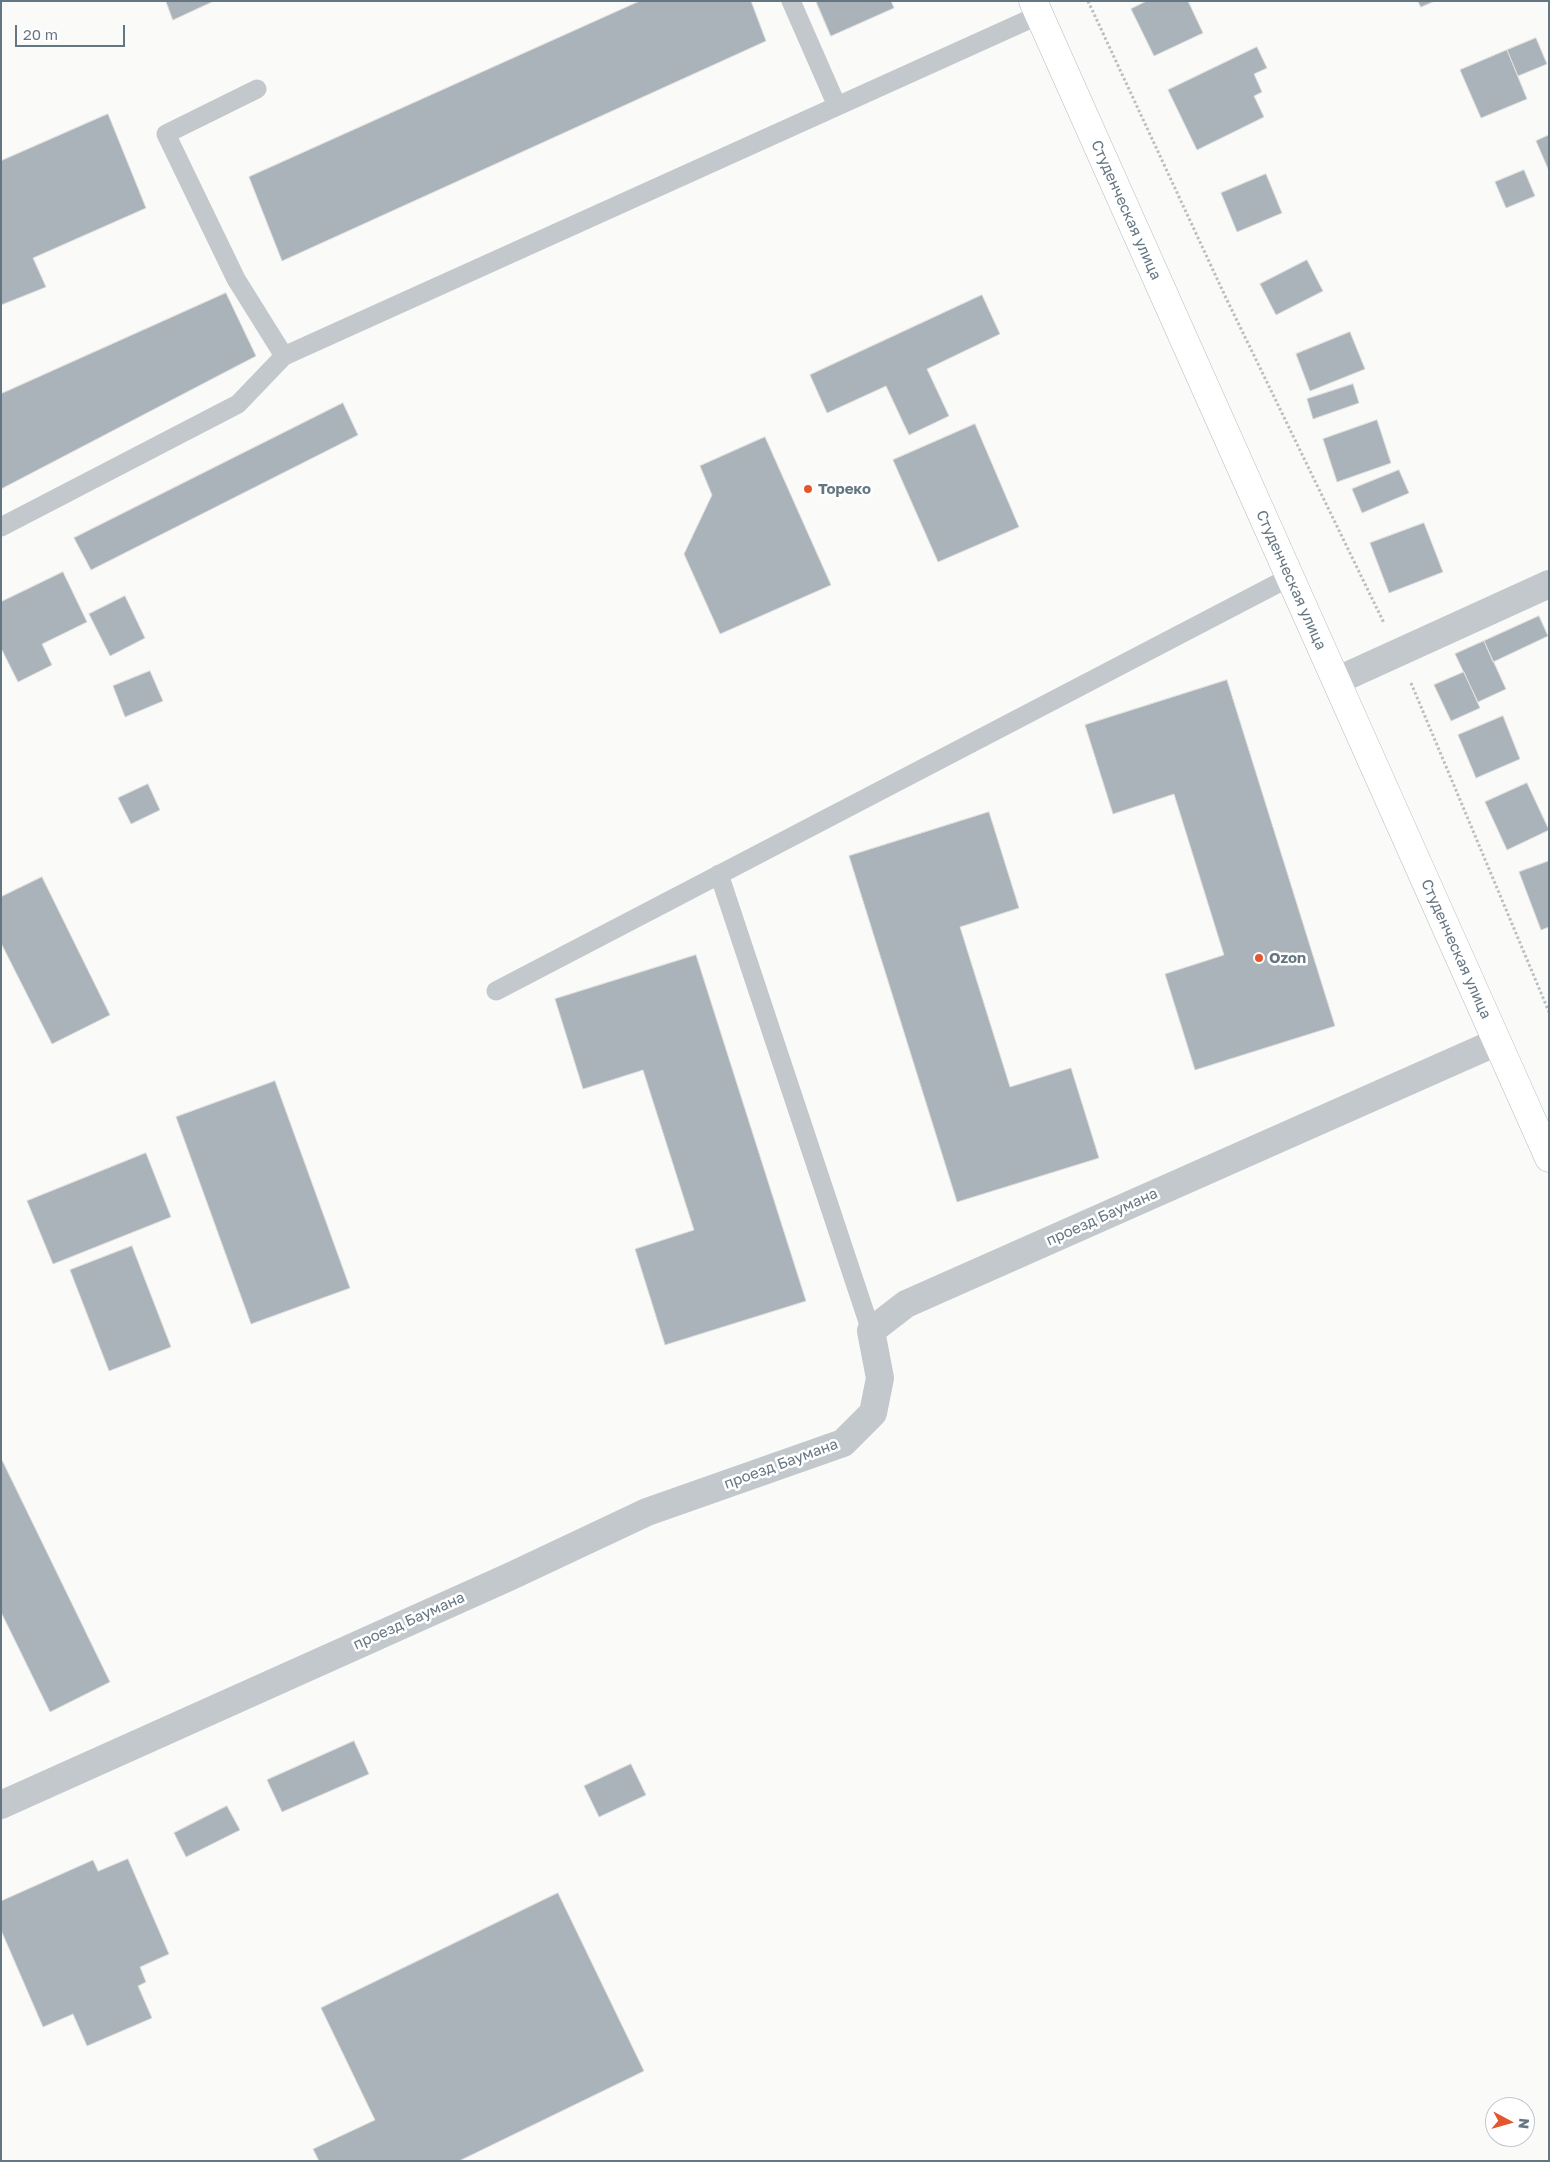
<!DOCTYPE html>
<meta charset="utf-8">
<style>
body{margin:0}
#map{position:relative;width:1550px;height:2162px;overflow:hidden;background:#fafaf8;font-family:"Golos Text",sans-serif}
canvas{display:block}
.frame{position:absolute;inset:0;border:2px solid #657683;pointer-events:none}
.north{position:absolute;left:1485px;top:2097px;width:50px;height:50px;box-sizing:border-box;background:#fff;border:1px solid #c1c8cd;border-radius:50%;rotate:96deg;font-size:14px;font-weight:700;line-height:20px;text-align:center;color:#657683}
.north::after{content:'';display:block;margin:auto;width:18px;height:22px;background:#e4572e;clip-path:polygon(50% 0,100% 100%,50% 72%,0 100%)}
.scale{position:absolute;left:15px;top:25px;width:110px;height:22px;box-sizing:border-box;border:2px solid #657683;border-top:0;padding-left:6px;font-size:15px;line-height:18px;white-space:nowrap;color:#657683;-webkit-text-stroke:4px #fff;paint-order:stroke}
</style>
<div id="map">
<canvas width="1550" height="2162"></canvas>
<div class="frame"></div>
<div class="north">N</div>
<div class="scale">20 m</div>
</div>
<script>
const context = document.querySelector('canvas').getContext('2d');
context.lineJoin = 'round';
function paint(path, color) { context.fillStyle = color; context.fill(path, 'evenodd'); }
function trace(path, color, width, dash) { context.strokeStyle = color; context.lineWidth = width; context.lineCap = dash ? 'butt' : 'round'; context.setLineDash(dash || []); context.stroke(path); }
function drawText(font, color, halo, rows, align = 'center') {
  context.font = font + ' "Golos Text",sans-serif'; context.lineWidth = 5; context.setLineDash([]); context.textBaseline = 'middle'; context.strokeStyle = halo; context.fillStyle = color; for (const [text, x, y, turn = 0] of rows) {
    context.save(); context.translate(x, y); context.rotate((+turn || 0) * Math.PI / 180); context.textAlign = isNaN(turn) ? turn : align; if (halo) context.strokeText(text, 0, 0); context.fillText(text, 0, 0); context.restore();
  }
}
const building = new Path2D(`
 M166,1H214L173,20Z
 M640,1H751L766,41L282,261L249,177Z
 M816,1H891L894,8L831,36Z
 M1147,1H1188L1203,33L1154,56L1131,9Z
 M1418,1H1435L1421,7Z
 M1536,38L1547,64L1518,76L1507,50Z
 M1257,47L1267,68L1254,74L1262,92L1254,96L1264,117L1197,150L1168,90Z
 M1507,50L1527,99L1481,118L1460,70Z
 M108,114L146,208L33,258L46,287L1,305V161Z
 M1549,135V171L1536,141Z
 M1524,170L1535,196L1506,208L1495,182Z
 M1266,174L1282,213L1237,232L1221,193Z
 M1307,260L1323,291L1276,315L1260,284Z
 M226,293L256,356L1,489V394Z
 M982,295L1000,334L927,369L949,416L909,435L886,386L827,413L810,375Z
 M1350,332L1365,369L1310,391L1296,354Z
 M1353,384L1359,403L1313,419L1307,399Z
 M343,403L358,435L91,570L74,538Z
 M1377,420L1391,463L1337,482L1323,439Z
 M975,424L1019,527L938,562L893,460Z
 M765,437L831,585L720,634L684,554L712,495L700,466Z
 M1399,470L1409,493L1362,513L1352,489Z
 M1424,523L1443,572L1389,593L1370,543Z
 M63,572L87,622L42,644L52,665L18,682L1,648V602Z
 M125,596L145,638L110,656L89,614Z
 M1539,616L1548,636L1493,662L1484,641Z
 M1484,641L1506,689L1478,702L1455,654Z
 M150,671L163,701L125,717L113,686Z
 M1464,672L1480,708L1451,721L1434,685Z
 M1227,680L1335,1026L1195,1070L1165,974L1224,955L1174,794L1113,814L1085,725Z
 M1503,716L1520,759L1476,778L1458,735Z
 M1527,783L1549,830L1507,850L1485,802Z
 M148,784L160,810L131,824L118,798Z
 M989,812L1019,908L960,927L1010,1087L1071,1068L1099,1158L957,1202L849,856Z
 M1549,861V927L1541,930L1519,872Z
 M42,877L110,1015L52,1044L1,943V897Z
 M696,955L806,1301L665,1345L635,1249L694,1230L643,1070L583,1089L555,999Z
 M275,1081L350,1288L251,1324L176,1117Z
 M146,1153L171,1217L53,1264L27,1201Z
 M132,1246L171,1347L109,1371L70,1270Z
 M1,1458L110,1682L50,1712L1,1612Z
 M354,1741L369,1774L282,1812L267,1780Z
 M631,1764L646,1795L599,1817L584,1786Z
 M227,1806L240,1830L186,1857L174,1833Z
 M128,1859L169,1954L140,1967L146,1982L138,1986L152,2018L87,2046L73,2014L43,2027L1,1930V1901L93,1860L98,1871Z
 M558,1893L644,2071L459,2161H319L313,2149L375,2120L321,2008Z`);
paint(building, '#aab3b9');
trace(building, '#dcdcda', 1);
const primary = new Path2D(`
 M1033,1L1549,1158`);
trace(primary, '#b5babe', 29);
trace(new Path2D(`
 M1088,1L1226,298L1384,623
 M1411,683L1549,1012`), '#bbbfc2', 3, [2.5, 2.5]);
trace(new Path2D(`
 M791,1L837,106
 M257,89L166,134L236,279L284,356L1039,15
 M1,527L238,404L284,356
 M719,874L871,1331
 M496,991L1290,577`), '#c3c8cc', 19);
trace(new Path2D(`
 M1336,681L1549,584
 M1,1805L509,1577L647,1512L843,1443L873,1413L880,1378L871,1331L906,1304L1497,1042`), '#c3c8cc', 28);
trace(primary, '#fff', 28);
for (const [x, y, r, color] of [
 [808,489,5,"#e4572e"],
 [1259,958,5,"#e4572e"]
]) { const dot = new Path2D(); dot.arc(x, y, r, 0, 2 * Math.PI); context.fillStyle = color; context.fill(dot); trace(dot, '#fff', 2); }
drawText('15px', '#657683', '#fff', [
 ["Студенческая улица",1126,210,66],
 ["Студенческая улица",1291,580,66],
 ["Студенческая улица",1456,949,66],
 ["проезд Баумана",1102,1217,-24],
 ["проезд Баумана",781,1464,-20],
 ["проезд Баумана",409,1621,-24]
]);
drawText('bold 15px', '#657683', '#fff', [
 ["Тореко",818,489],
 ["Ozon",1269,958]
], 'left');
</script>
